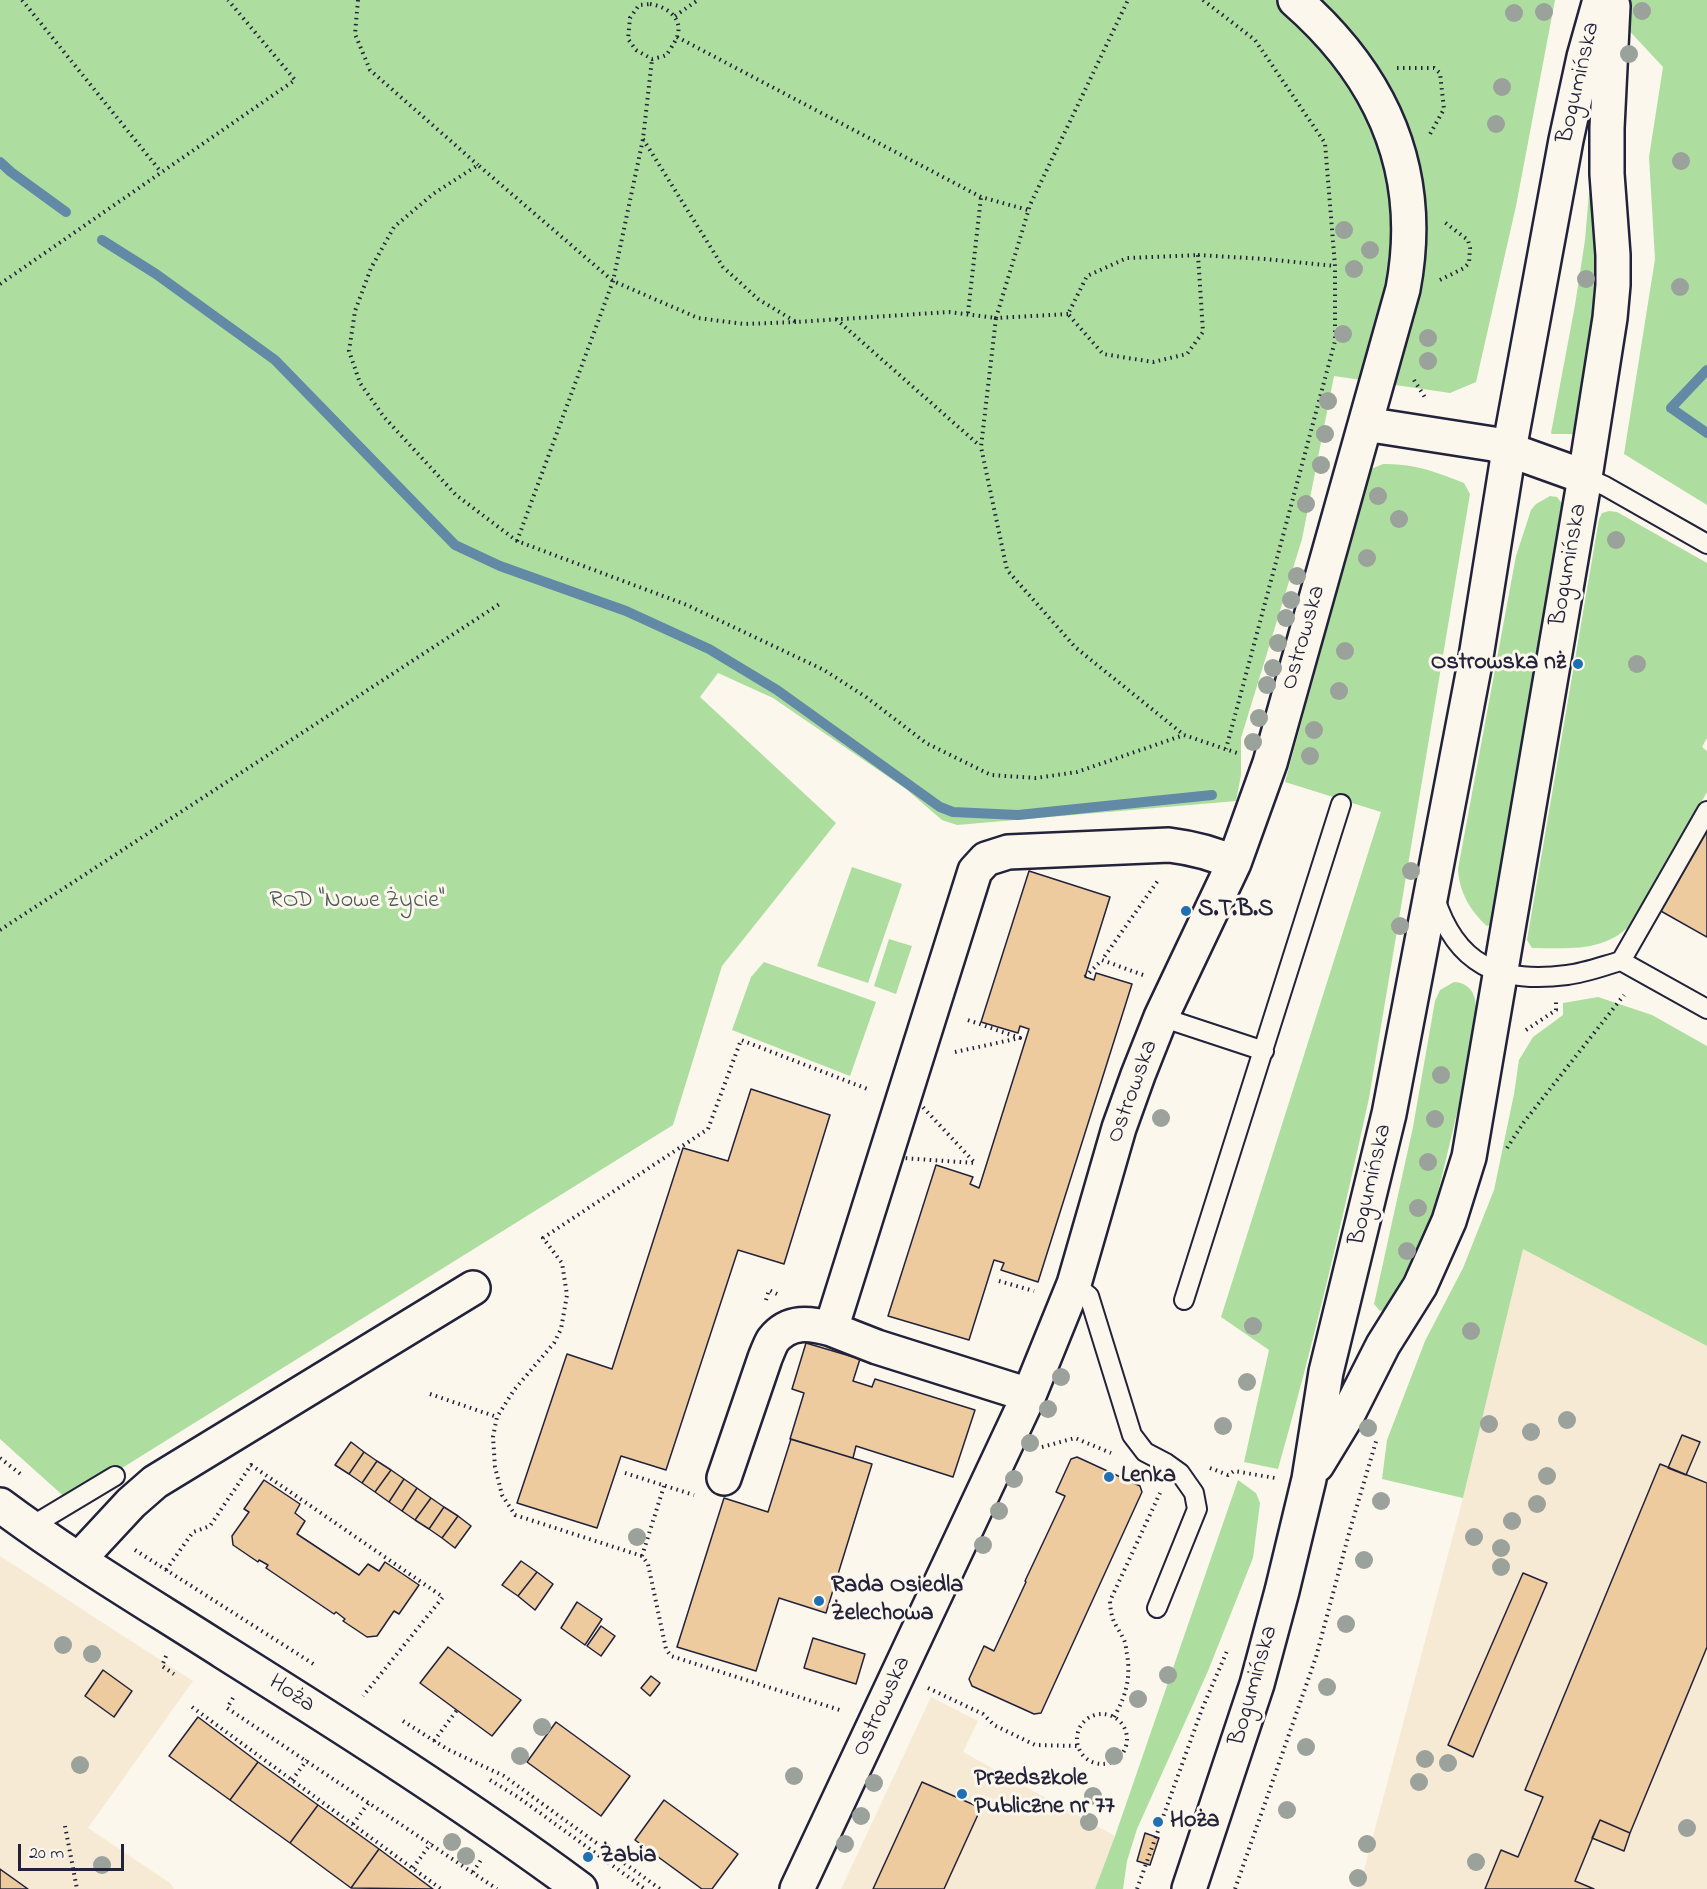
<!DOCTYPE html>
<meta charset="utf-8">
<style>
body{margin:0}
#map{position:relative;width:1707px;height:1889px;overflow:hidden;background:#fbf7ec;font-family:"Indie Flower",sans-serif}
canvas{display:block}
.scale{position:absolute;left:18px;top:1844px;width:106px;height:27px;box-sizing:border-box;border:3px solid #22223b;border-top:0;padding-left:8px;font-size:18px;line-height:21px;white-space:nowrap;color:#22223b;-webkit-text-stroke:4px #fbf7ec;paint-order:stroke}
</style>
<div id="map">
<canvas width="1707" height="1889"></canvas>
<div class="scale">20 m</div>
</div>
<script>
const context = document.querySelector('canvas').getContext('2d');
context.lineJoin = 'round';
function paint(path, color) { context.fillStyle = color; context.fill(path, 'evenodd'); }
function trace(path, color, width, dash) { context.strokeStyle = color; context.lineWidth = width; context.lineCap = dash ? 'butt' : 'round'; context.setLineDash(dash || []); context.stroke(path); }
function drawText(font, color, halo, rows, align = 'center') {
  context.font = font + ' "Indie Flower",sans-serif'; context.lineWidth = 6; context.setLineDash([]); context.textBaseline = 'middle'; context.strokeStyle = halo; context.fillStyle = color; for (const [text, x, y, turn = 0] of rows) {
    context.save(); context.translate(x, y); context.rotate((+turn || 0) * Math.PI / 180); context.textAlign = isNaN(turn) ? turn : align; if (halo) context.strokeText(text, 0, 0); context.fillText(text, 0, 0); context.restore();
  }
}
paint(new Path2D(`
 M1523,1248L1707,1346V1889H1359L1463,1498Z
 M0,1556L193,1681L88,1828L170,1883L174,1889H0Z
 M931,1697L978,1721L963,1752L1115,1836L1095,1889H841Z`), '#f7ead5');
paint(new Path2D(`
 M0,0H1555L1516,206L1476,382L1450,393L1334,376L1302,539L1241,738V775L1236,801L957,825L942,820L906,789L773,698L718,673L700,697L836,823L722,966L673,1125L69,1501L0,1439Z
 M1628,0H1707V505L1624,454L1655,259L1649,157L1663,67L1623,24Z
 M1592,191L1595,193C1594,233 1596,274 1592,314C1589,355 1581,394 1573,434H1552L1551,433L1575,305L1585,240L1589,193Z
 M1383,464C1412,463 1437,472 1464,483L1470,494L1369,1098C1342,1222 1313,1346 1278,1469L1244,1462L1269,1350L1221,1317L1381,812L1285,782L1371,469Z
 M1550,496L1557,497L1563,505L1491,925L1487,926C1470,911 1459,891 1458,869L1516,556L1531,510L1536,504Z
 M1609,511L1617,512L1707,563V738L1702,747L1707,751V792L1636,919C1607,953 1573,948 1532,948L1527,940L1599,519L1602,513Z
 M852,867L902,884L868,983L817,966Z
 M889,939L912,946L896,994L874,986Z
 M764,962L876,1002L850,1076L732,1030L751,977Z
 M1454,982C1470,983 1476,994 1476,1009L1458,1109L1435,1205L1427,1228L1387,1309L1380,1311L1374,1304L1413,1127L1435,1001L1440,990Z
 M1598,997L1652,1015L1707,1046V1346L1523,1249L1463,1498L1382,1479L1387,1440L1425,1341L1463,1268L1494,1190L1514,1094L1519,1060L1533,1037L1563,1015V1003Z
 M1238,1480L1256,1493L1260,1503L1253,1558L1208,1671L1137,1829L1127,1861L1123,1889H1095L1115,1836Z`), '#adde9f');
trace(new Path2D(`
 M0,162L11,172L66,212
 M102,240L156,274L275,360L455,545L500,566L626,611L709,649L777,690L940,807L953,812L1018,815L1212,795
 M1707,370L1671,408L1707,433`), '#6289a6', 10);
const building = new Path2D(`
 M1707,823V937L1659,910Z
 M1029,871L1110,897L1085,977L1094,980L1096,973L1132,984L1038,1282L1001,1270L1004,1263L994,1260L969,1340L888,1316L936,1165L973,1177L970,1184L979,1188L1029,1029L1020,1026L1018,1033L981,1022Z
 M751,1089L830,1115L784,1264L738,1250L666,1470L621,1456L597,1528L517,1503L567,1354L612,1369L683,1148L728,1161Z
 M806,1343L860,1359L853,1381L872,1387L875,1379L975,1410L953,1477L856,1446L853,1458L790,1439L804,1393L792,1389Z
 M1682,1435L1700,1442L1686,1475L1668,1468Z
 M791,1439L872,1464L826,1613L779,1598L756,1671L677,1647L724,1498L768,1512Z
 M351,1442L364,1452L349,1474L335,1465Z
 M364,1452L377,1461L362,1483L349,1474Z
 M1077,1457L1140,1486L1142,1492L1041,1713L1034,1714L972,1686L969,1679L984,1646L994,1651L1026,1582L1025,1581L1065,1496L1056,1492L1071,1459Z
 M377,1461L391,1470L375,1492L362,1483Z
 M1660,1464L1707,1483V1647L1630,1833L1600,1820L1575,1881L1594,1889H1485L1501,1850L1518,1857L1543,1797L1525,1790Z
 M391,1470L404,1479L389,1502L375,1492Z
 M404,1479L417,1488L402,1511L389,1502Z
 M264,1480L300,1504L295,1513L305,1521L297,1534L359,1575L368,1564L379,1571L385,1562L419,1585L399,1614L394,1611L377,1636L367,1637L343,1621L345,1619L336,1612L334,1614L266,1568L268,1565L259,1560L258,1562L233,1545L232,1536L249,1512L244,1509Z
 M417,1488L431,1498L415,1520L402,1511Z
 M431,1498L444,1507L429,1529L415,1520Z
 M444,1507L458,1516L442,1538L429,1529Z
 M458,1516L471,1526L455,1548L442,1538Z
 M521,1561L537,1572L518,1596L502,1585Z
 M537,1572L553,1584L535,1610L518,1596Z
 M1523,1573L1547,1583L1473,1757L1448,1745Z
 M577,1602L602,1619L585,1645L561,1628Z
 M601,1626L615,1636L601,1656L587,1646Z
 M813,1638L865,1654L856,1684L804,1668Z
 M448,1647L521,1700L492,1736L420,1683Z
 M103,1670L132,1691L114,1717L85,1696Z
 M651,1676L660,1683L650,1696L641,1688Z
 M198,1717L258,1762L230,1800L169,1756Z
 M556,1722L630,1776L601,1816L527,1762Z
 M258,1762L318,1805L290,1843L230,1800Z
 M922,1782L981,1808L944,1889H873Z
 M664,1800L738,1854L712,1889H702L635,1840Z
 M318,1805L379,1849L351,1888L290,1843Z
 M1600,1820L1630,1833L1624,1851L1592,1838Z
 M1145,1833L1159,1838L1150,1865L1137,1861Z
 M379,1849L433,1889L351,1888Z
 M0,1869L28,1889H0Z`);
paint(building, '#eecb9f');
trace(building, '#22223b', 1.5);
const lane = new Path2D(`
 M1585,477L1605,486L1707,544
 M1435,898C1456,965 1499,984 1567,975C1585,973 1603,966 1621,961L1707,811
 M1621,961L1707,1009
 M1161,1017L1264,1051
 M1074,1284L1089,1296L1132,1435L1145,1452L1166,1463L1180,1473L1194,1493L1197,1509L1157,1608
 M1184,1300L1341,804
 M30,1527L115,1476`);
const street = new Path2D(`
 M1365,424L1493,444L1585,477
 M831,1329L877,1347L1029,1395
 M724,1478L765,1358C767,1353 770,1345 773,1340C789,1320 810,1323 831,1329L975,871L986,859L1008,852L1169,845C1193,848 1213,853 1234,863
 M79,1559L131,1503L155,1482L473,1288
 M797,1889L1029,1395L1074,1284L1119,1128L1138,1075L1161,1017L1234,863L1270,763L1403,289C1425,172 1383,77 1295,0`);
const secondary = new Path2D(`
 M1317,1465L1348,1414L1383,1345L1420,1286L1449,1221L1469,1157L1585,477L1610,318L1613,285V255L1607,174V128L1613,6
 M0,1505C71,1558 149,1604 224,1652C345,1728 465,1804 580,1889
 M1189,1889L1257,1684L1282,1591L1309,1479L1326,1372L1389,1114L1475,663L1509,450L1566,140L1584,57L1600,0`);
trace(lane, '#22223b', 22);
trace(street, '#22223b', 38);
trace(secondary, '#22223b', 38);
trace(new Path2D(`
 M22,0L161,172
 M358,0L355,34L370,70L478,165
 M1203,0L1255,40L1325,143L1335,266V341L1226,749
 M650,4C670,7 687,22 674,43C672,46 669,52 666,55C662,57 656,58 652,59L636,50L628,39L630,18L639,5Z
 M675,16L698,0
 M677,37L981,197L1028,210
 M1397,68H1434L1440,73L1444,109L1429,136
 M643,139L723,267L758,299L796,322L949,312L996,318L981,447L1007,570L1075,647L1184,735L1237,753
 M1198,255L1203,332L1187,354L1153,362L1103,354L1068,314L1087,276L1127,258Z
 M1198,255L1265,259L1335,266
 M1440,280L1464,268L1469,263L1470,248L1468,240L1443,221
 M0,284L295,80L228,0
 M968,313L981,197
 M1068,314L996,318L1030,205L1128,0
 M836,319L980,446
 M796,322L744,324L698,318L613,281L478,165L433,194L394,227L371,268L355,311L349,351L360,383L384,417L456,495L517,541L687,605L824,670L866,697L926,743L991,775L1036,778L1077,772L1184,735
 M1414,380L1426,399
 M517,541L613,281L643,139L652,59
 M0,930L501,603
 M1143,975L1102,960L1159,879
 M1085,977L1102,960
 M1526,1030L1556,1010V1002
 M955,1052L1020,1038L965,1019
 M919,1103L975,1163L902,1158Z
 M1507,1148L1524,1122L1624,995
 M999,1281L1034,1291
 M766,1300L769,1290L777,1294
 M430,1394L497,1417
 M1042,1447L1075,1438L1111,1453
 M0,1458L23,1476
 M1210,1468L1228,1475L1234,1471L1275,1478
 M625,1473L694,1495
 M664,1486L642,1556L648,1564L666,1649L671,1656L843,1711
 M135,1550L315,1665
 M642,1556L515,1515L502,1495L495,1467L493,1437L497,1417L514,1390L554,1343L561,1329L567,1295L562,1263L543,1238L708,1129L741,1040L870,1090
 M166,1570L193,1532L210,1526L251,1465L443,1597L363,1696
 M166,1656L162,1666L174,1674
 M928,1688L983,1714L994,1725L1035,1745L1077,1746
 M233,1698L227,1708L497,1889
 M192,1707L441,1889
 M1077 1739a25 25 0 1 1 50 0a25 25 0 1 1-50 0Z
 M1114,1717C1126,1696 1131,1678 1127,1654C1126,1650 1126,1644 1124,1640C1116,1623 1111,1623 1110,1601L1160,1493
 M403,1721L447,1749L504,1776L660,1889
 M434,1741L457,1710
 M292,1780L307,1760
 M490,1780L518,1797L645,1889
 M353,1824L369,1802
 M65,1826L77,1889
 M413,1868L431,1843
 M473,1872L481,1860
 M1137,1889L1202,1709L1227,1651
 M1235,1889L1316,1657L1351,1526L1377,1438`), '#22223b', 4, [1.5, 4.5]);
trace(lane, '#fbf7ec', 18);
trace(street, '#fbf7ec', 33);
trace(secondary, '#fbf7ec', 33);
context.fillStyle = '#9ba19b';
for (const [x, y] of [
 [1642,11],
 [1544,12],
 [1514,13],
 [1629,54],
 [1502,87],
 [1496,124],
 [1681,161],
 [1344,230],
 [1370,250],
 [1354,269],
 [1586,279],
 [1680,287],
 [1343,334],
 [1428,338],
 [1428,361],
 [1328,401],
 [1325,434],
 [1321,465],
 [1378,496],
 [1306,504],
 [1399,519],
 [1616,540],
 [1367,558],
 [1297,576],
 [1291,600],
 [1286,618],
 [1278,643],
 [1345,651],
 [1637,664],
 [1273,668],
 [1267,685],
 [1339,691],
 [1259,718],
 [1314,730],
 [1253,742],
 [1310,756],
 [1411,871],
 [1400,926],
 [1441,1075],
 [1161,1118],
 [1435,1119],
 [1428,1162],
 [1418,1208],
 [1407,1251],
 [1253,1326],
 [1471,1331],
 [1061,1377],
 [1247,1382],
 [1048,1409],
 [1567,1420],
 [1489,1424],
 [1223,1426],
 [1368,1428],
 [1531,1432],
 [1030,1443],
 [1547,1476],
 [1014,1479],
 [1381,1501],
 [1537,1504],
 [999,1511],
 [1512,1521],
 [637,1537],
 [1474,1537],
 [983,1545],
 [1501,1548],
 [1364,1560],
 [1501,1567],
 [1346,1624],
 [63,1645],
 [92,1654],
 [1168,1675],
 [1327,1687],
 [1138,1699],
 [542,1727],
 [1306,1747],
 [520,1756],
 [1114,1756],
 [1425,1759],
 [1448,1763],
 [80,1765],
 [794,1776],
 [1419,1782],
 [874,1783],
 [1093,1796],
 [1287,1810],
 [861,1816],
 [1089,1822],
 [1687,1828],
 [452,1842],
 [845,1844],
 [1367,1844],
 [466,1856],
 [1476,1862],
 [102,1865],
 [1358,1878]
]) { context.beginPath(); context.arc(x, y, 9, 0, 2 * Math.PI); context.fill(); }
for (const [x, y, r, color] of [
 [1578,664,6,"#1f6fb2"],
 [1186,911,6,"#1f6fb2"],
 [1109,1477,6,"#1f6fb2"],
 [819,1601,6,"#1f6fb2"],
 [962,1794,6,"#1f6fb2"],
 [1158,1822,6,"#1f6fb2"],
 [588,1857,6,"#1f6fb2"]
]) { const dot = new Path2D(); dot.arc(x, y, r, 0, 2 * Math.PI); context.fillStyle = color; context.fill(dot); trace(dot, '#fbf7ec', 2); }
drawText('24px', '#22223b', '#fbf7ec', [
 ["Bogumińska",1580,83,-77],
 ["Bogumińska",1570,565,-80],
 ["Ostrowska",1305,638,-74],
 ["Ostrowska",1134,1092,-70],
 ["Bogumińska",1372,1185,-77],
 ["Bogumińska",1255,1686,-74],
 ["Hoża",291,1695,33],
 ["Ostrowska",883,1707,-65]
]);
drawText('bold 24px', '#22223b', '#fbf7ec', [
 ["Ostrowska nż",1566,664,"right"],
 ["S.T.B.S",1198,911],
 ["Lenka",1121,1477],
 ["Rada Osiedla",831,1587],
 ["Żelechowa",831,1615],
 ["Przedszkole",974,1780],
 ["Publiczne nr 77",974,1808],
 ["Hoża",1170,1822],
 ["Żabia",600,1857]
], 'left');
drawText('24px', '#4c5a59', '#fbf7ec', [
 ["ROD \"Nowe Życie\"",357,902]
]);
</script>
